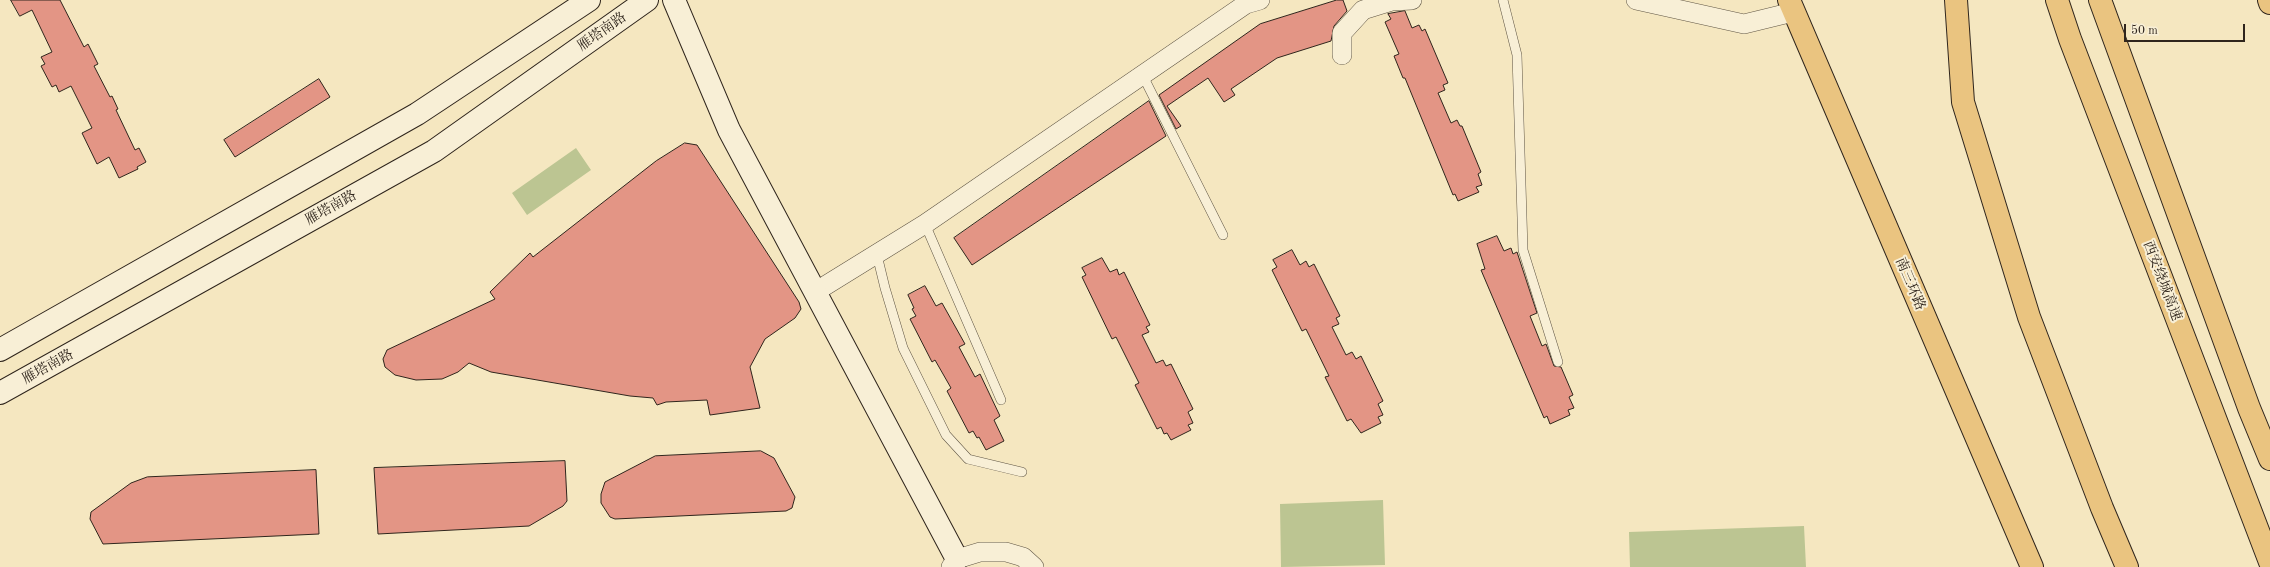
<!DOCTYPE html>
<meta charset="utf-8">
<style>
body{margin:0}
#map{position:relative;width:2270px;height:567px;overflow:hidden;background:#f5e7c0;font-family:"Old Standard TT",serif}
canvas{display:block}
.scale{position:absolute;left:2124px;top:24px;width:121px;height:18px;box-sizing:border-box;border:2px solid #2f251c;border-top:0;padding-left:5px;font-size:12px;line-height:14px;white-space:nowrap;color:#2f251c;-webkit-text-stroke:3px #f8efd6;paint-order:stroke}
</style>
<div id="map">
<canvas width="2270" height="567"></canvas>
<div class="scale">50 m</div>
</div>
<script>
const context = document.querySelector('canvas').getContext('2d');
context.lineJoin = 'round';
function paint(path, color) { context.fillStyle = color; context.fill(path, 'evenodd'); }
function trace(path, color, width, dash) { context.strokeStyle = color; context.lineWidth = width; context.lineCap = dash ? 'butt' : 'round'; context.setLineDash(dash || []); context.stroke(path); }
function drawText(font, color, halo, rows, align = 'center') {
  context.font = font + ' "Old Standard TT","Noto Serif SC",serif'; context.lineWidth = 4; context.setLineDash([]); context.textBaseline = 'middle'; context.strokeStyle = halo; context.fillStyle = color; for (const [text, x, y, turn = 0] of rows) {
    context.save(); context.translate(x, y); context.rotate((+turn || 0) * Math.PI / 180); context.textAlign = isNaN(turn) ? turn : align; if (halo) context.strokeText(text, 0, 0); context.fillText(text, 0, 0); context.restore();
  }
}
paint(new Path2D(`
 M576,148L591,170L527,215L512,193Z
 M1383,500L1385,565L1281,567L1280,504Z
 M1804,526L1806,567H1630L1629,532Z`), '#bcc592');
const building = new Path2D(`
 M11,0H60L84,47L88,44L98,64L94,66L110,97L112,96L118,109L116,110L135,150L139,148L146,162L137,167L138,169L119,178L109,157L97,164L82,133L92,128L71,86L59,92L56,85L52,87L41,66L45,64L41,57L52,52L32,10L20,16Z
 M1337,0H1343L1347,11L1334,26L1331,41L1277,58L1231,89L1235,95L1224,102L1208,78L1167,106L1181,126L1176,129L1159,95L1260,24Z
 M1405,11L1412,28L1419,25L1422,31L1425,29L1448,83L1443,85L1445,90L1438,93L1451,123L1457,120L1460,126H1462L1481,172L1478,174L1482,185L1476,187L1479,192L1458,201L1455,194L1453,195L1405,78H1403L1394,56L1399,54L1385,22L1391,19L1388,14Z
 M319,79L330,97L235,157L224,140Z
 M1149,101L1166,136L972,265L954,238Z
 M685,143L697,145L799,302L801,309L795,318L765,339L750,367L760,408L710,415L707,400L666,402L657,405L653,398L630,396L491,372L469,363L458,372L442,379L416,380L395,375L385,367L383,359L387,350L495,299L490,292L530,253L533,257L656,161Z
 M1497,236L1504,251L1511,248L1513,254L1517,252L1537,313L1530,316L1542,346L1546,344L1554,366L1561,367L1573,395L1569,397L1574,408L1568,410L1570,415L1550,424L1547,416L1544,418L1481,270L1485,269L1477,244Z
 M1292,250L1300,265L1306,261L1309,267L1314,264L1340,316L1336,318L1339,324L1332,327L1346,355L1352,352L1356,359L1361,356L1383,401L1378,404L1383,415L1378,417L1381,423L1361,433L1351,419L1347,421L1325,377L1329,376L1306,329L1302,331L1272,270L1277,267L1273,260Z
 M1102,258L1110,272L1117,269L1119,275L1124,272L1150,325L1146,327L1149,332L1142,335L1156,363L1163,360L1166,366L1171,364L1193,409L1188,412L1193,423L1188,425L1191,430L1171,440L1167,433L1164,434L1161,427L1157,429L1135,385L1139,383L1116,337L1112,339L1082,277L1086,275L1082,268Z
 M925,286L936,306L942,303L965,344L959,347L975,377L980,374L1000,416L994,420L1004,441L986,450L979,437L977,438L973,431L969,433L947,391L951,388L935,360L932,362L910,319L916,316L912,309L914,308L908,295Z
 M761,451L774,458L795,497L792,508L786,511L615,519L610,517L601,503V494L605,482L655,456Z
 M565,461L567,501L563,506L529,526L378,534L374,468Z
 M316,470L319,534L103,544L90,519L91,512L131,483L147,477Z`);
paint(building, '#e39585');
trace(building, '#2f251c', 1);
const lane = new Path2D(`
 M1503,0L1517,55L1523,250L1558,362
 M1143,76L1223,235
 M925,224L1001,400
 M877,255L885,288L903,348L946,435L968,459L1022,472`);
const street = new Path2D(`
 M1636,0L1744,24L1793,12
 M1342,55V33L1363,10L1392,1L1412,0
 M815,292L925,224L1246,4L1260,0
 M951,567L957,559L980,552H1006L1023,557L1034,567`);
const secondary = new Path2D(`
 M674,0L729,130L957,559
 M0,350L417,114L589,0
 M0,393L434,151L647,0`);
const highway = new Path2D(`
 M1789,0L2032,567
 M1956,0L1963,102L2029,317L2102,508L2127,567
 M2057,0L2070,39L2270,562
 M2100,0L2249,408L2270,459
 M2269,0L2270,3`);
trace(lane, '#605645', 10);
trace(street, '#605645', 20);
trace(secondary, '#2f251c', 24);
trace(highway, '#2f251c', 24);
trace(lane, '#f8efd6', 9);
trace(street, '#f8efd6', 19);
trace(secondary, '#f8efd6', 22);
trace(highway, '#eac480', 22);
drawText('14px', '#2f251c', '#f8efd6', [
 ["雁塔南路",602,32,-35],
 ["雁塔南路",331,208,-29],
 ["西安绕城高速",2162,281,69],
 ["南三环路",1910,284,67],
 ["雁塔南路",48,367,-29]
]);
</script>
